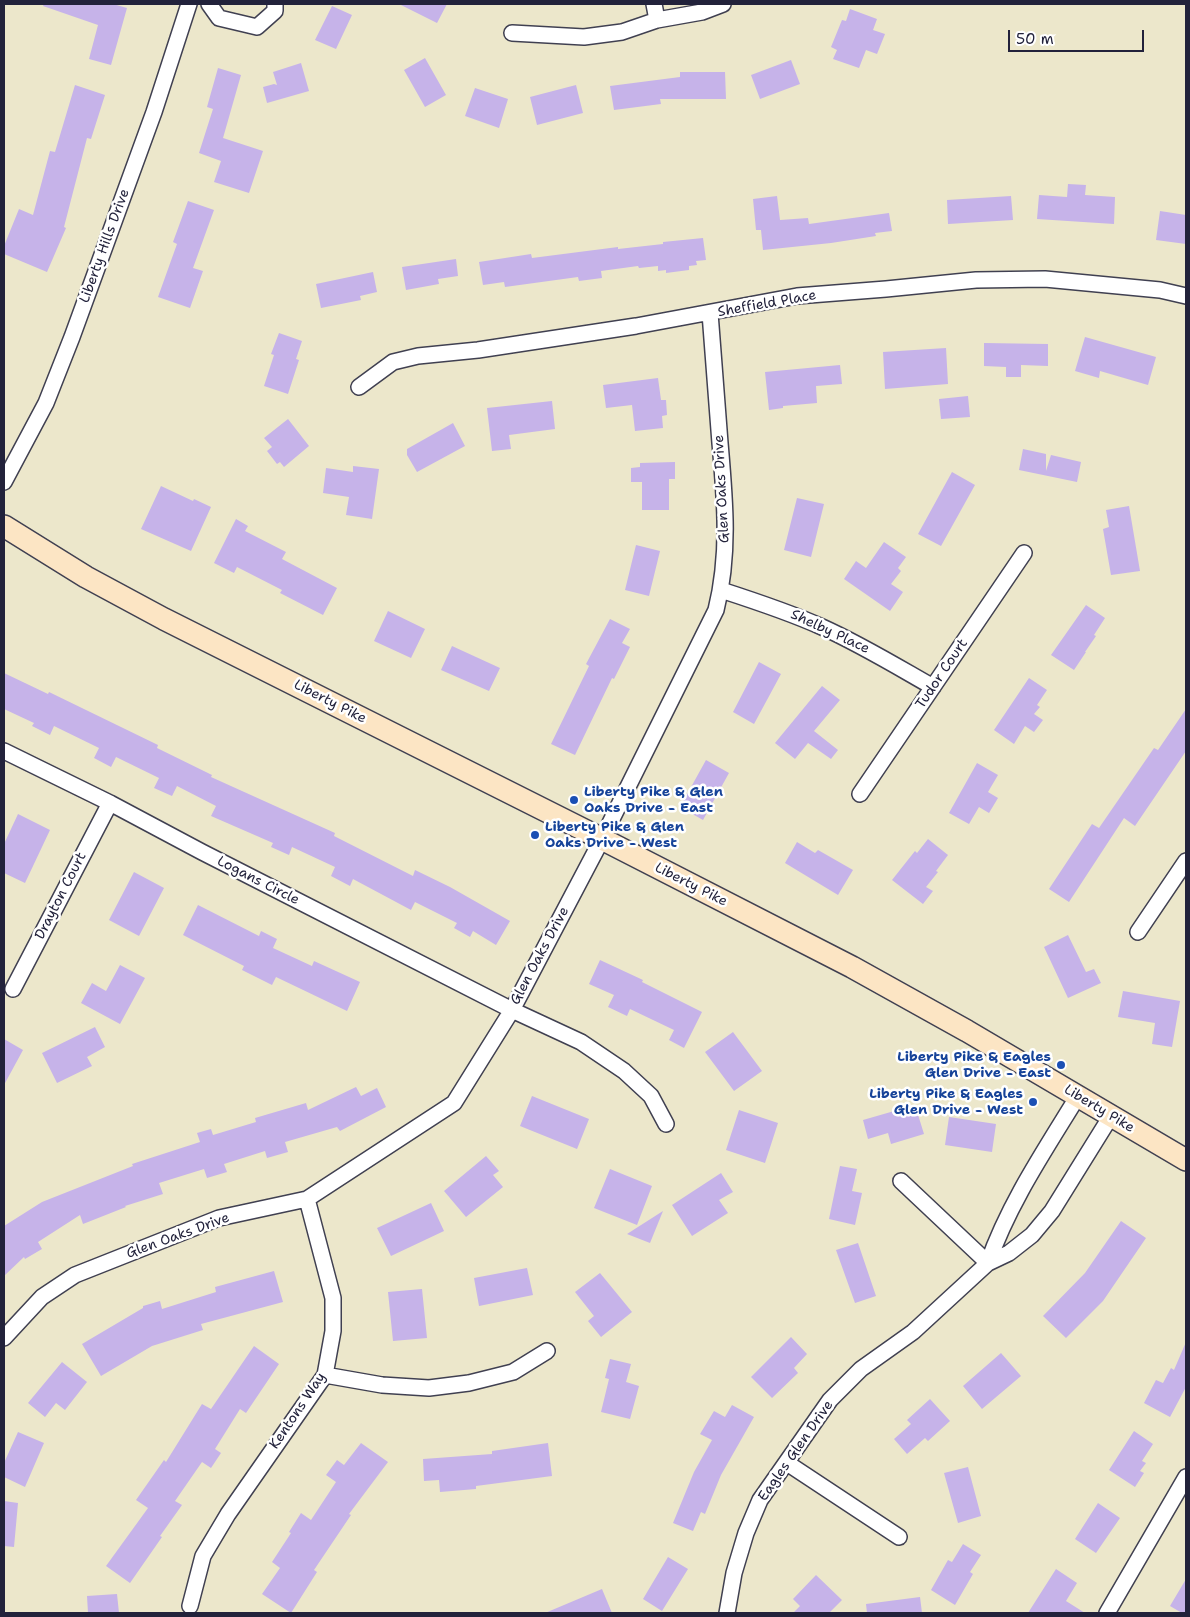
<!DOCTYPE html>
<style>
body{margin:0}
#map{position:relative;width:1190px;height:1617px;overflow:hidden;background:#ece7cb;font-family:"Shantell Sans",sans-serif}
canvas{display:block}
.frame{position:absolute;inset:0;border:5px solid #22223b;pointer-events:none}
.scale{position:absolute;left:1008px;top:30px;width:136px;height:22px;box-sizing:border-box;border:2px solid #22223b;border-top:0;padding-left:6px;font-size:15px;line-height:18px;white-space:nowrap;color:#22223b;-webkit-text-stroke:4px #fff;paint-order:stroke}
</style>
<div id="map">
<canvas width="1190" height="1617"></canvas>
<div class="frame"></div>
<div class="scale">50 m</div>
</div>
<script>
const context = document.querySelector('canvas').getContext('2d');
context.lineJoin = 'round';
function paint(path, color) { context.fillStyle = color; context.fill(path, 'evenodd'); }
function trace(path, color, width, dash) { context.strokeStyle = color; context.lineWidth = width; context.lineCap = dash ? 'butt' : 'round'; context.setLineDash(dash || []); context.stroke(path); }
function drawText(font, color, halo, rows, align = 'center') {
  context.font = font + ' "Shantell Sans",sans-serif'; context.lineWidth = 5; context.setLineDash([]); context.textBaseline = 'middle'; context.strokeStyle = halo; context.fillStyle = color; for (const [text, x, y, turn = 0] of rows) {
    context.save(); context.translate(x, y); context.rotate((+turn || 0) * Math.PI / 180); context.textAlign = isNaN(turn) ? turn : align; if (halo) context.strokeText(text, 0, 0); context.fillText(text, 0, 0); context.restore();
  }
}
paint(new Path2D(`
 M44,4H113L127,8L111,65L89,59L98,25L43,6Z
 M399,4H447L437,23Z
 M332,6L352,15L336,49L315,40Z
 M850,9L877,19L873,30L885,34L877,54L866,50L859,68L833,59L837,50L831,47L842,20L846,21Z
 M425,58L446,95L425,107L404,70Z
 M791,60L800,84L760,99L751,75Z
 M301,63L309,91L267,103L263,87L274,84L277,85L273,72Z
 M218,68L241,75L223,138L263,151L249,193L214,182L221,161L199,153L213,109L207,107Z
 M680,72H725L726,99H660L661,104L614,110L610,86L680,77Z
 M75,85L105,95L91,139L87,138L64,227L66,228L47,272L4,254V246L19,209L33,215L50,151L55,152Z
 M576,85L583,113L537,125L530,97Z
 M475,88L508,99L499,128L465,116Z
 M1068,184L1086,185L1085,195L1115,197L1114,224L1037,219L1039,195L1067,197Z
 M777,196L780,220L808,218L809,224L889,213L892,231L875,233L876,236L831,243L763,250L761,230H756L753,199Z
 M1011,196L1013,220L948,224L947,200Z
 M188,201L214,210L193,268L203,271L190,308L158,297L177,244L173,242Z
 M1160,211L1186,215V244L1156,240Z
 M703,238L706,260L696,261L697,265L689,266V270L666,273V270L658,271V266L639,268L638,266L601,271L602,278L579,281L578,277L505,287L504,282L483,285L479,262L531,254L532,258L618,247V249L663,244V242Z
 M456,259L458,276L438,279L439,284L406,290L402,267Z
 M373,272L377,292L360,296L361,300L321,308L316,284Z
 M279,333L302,341L296,359L299,360L288,394L264,386L274,355L271,354Z
 M1085,337L1156,357L1148,385L1100,371L1099,378L1075,371Z
 M984,343L1048,344V366L1021,365V377H1006V367L984,366Z
 M946,348L948,384L885,389L883,352Z
 M840,365L842,384L816,386L817,403L783,406V408L769,410L765,372Z
 M658,378L661,400H666L667,415L662,416L663,428L635,431L632,405L606,408L603,385Z
 M968,396L970,417L941,419L939,399Z
 M552,401L555,429L509,435L511,449L492,451L487,408Z
 M288,419L309,446L284,467L280,462L277,464L267,451L272,447L264,438Z
 M453,423L465,446L417,472L407,455V449Z
 M1023,449L1046,454V471L1051,455L1081,462L1077,482L1019,470Z
 M675,462V479H669V510H642V482H631V468L640,467V463Z
 M353,466L379,469L372,519L346,515L349,497L323,493L326,468L353,472Z
 M952,472L975,485L941,546L918,534Z
 M161,486L193,501L194,499L211,507L191,551L141,529Z
 M797,498L824,504L811,557L784,550Z
 M1129,506L1140,571L1111,575L1103,529L1109,527L1106,510Z
 M236,519L248,526L245,531L286,552L282,559L337,588L323,615L280,593L282,590L237,567L234,573L214,563Z
 M884,542L906,557L898,568L901,571L891,584L903,592L890,611L844,579L856,561L866,568Z
 M636,545L660,551L649,596L625,590Z
 M1086,605L1105,618L1094,635L1096,636L1085,652H1086L1074,670L1051,655Z
 M388,611L425,629L411,658L374,641Z
 M610,619L630,629L622,643L630,647L614,679L612,678L575,755L551,744L589,666L586,664Z
 M452,646L500,668L489,691L441,670Z
 M759,662L781,674L754,724L733,712Z
 M4,673L48,694L49,692L158,745L157,748L212,775L211,777L335,833L334,836L413,876L415,870L450,887L510,921L496,945L473,931L470,937L454,928L457,923L415,902L411,910L353,879L350,886L331,876L335,867L292,847L289,855L271,847L273,843L211,816L216,806L177,786L172,796L154,788L159,778L116,757L111,767L94,758L99,748L54,726L50,735L32,726L34,723L4,709Z
 M1029,678L1047,690L1037,705L1040,707L1034,714L1043,720L1034,732L1025,726L1014,744L994,730Z
 M822,686L840,700L814,731L838,750L831,759L808,743L795,759L775,743Z
 M1186,709V751L1135,826L1124,818L1069,902L1049,889L1092,824L1099,828L1154,748L1158,750Z
 M706,760L729,773L703,820L680,807Z
 M977,763L998,775L988,792L998,798L989,813L979,807L969,824L949,813Z
 M18,814L50,830L25,883L4,873V844Z
 M928,839L948,855L936,871L938,872L926,887L933,891L923,904L892,880L915,851L917,853Z
 M797,842L815,853L818,850L853,870L838,895L785,863Z
 M134,872L164,888L139,936L109,920Z
 M198,905L259,936L261,931L277,939L273,948L312,966L314,961L360,982L347,1011L276,977L272,985L242,970L244,966L183,935Z
 M1068,935L1086,972L1094,969L1101,983L1068,998L1044,947Z
 M600,960L643,980L642,982L702,1012L684,1048L669,1040L674,1030L630,1009L627,1016L608,1007L614,995L589,984Z
 M120,965L145,978L120,1024L81,1003L92,983L106,991Z
 M1123,991L1180,1001L1172,1047L1152,1044L1155,1023L1118,1017Z
 M95,1027L105,1047L87,1057L92,1066L57,1083L42,1053Z
 M733,1032L762,1071L734,1091L705,1052Z
 M4,1039L23,1050L4,1085Z
 M356,1087L361,1096L377,1088L386,1107L340,1131L337,1127L285,1142L288,1152L267,1158L265,1151L224,1164L227,1172L207,1178L204,1169L159,1183L163,1194L125,1206L126,1207L83,1224L80,1215L38,1242L42,1249L25,1259L24,1257L4,1276V1226L42,1202L133,1166L132,1164L200,1142L197,1133L211,1129L213,1135L256,1122L255,1118L306,1103L308,1110Z
 M532,1096L589,1119L577,1149L520,1126Z
 M915,1105L924,1134L891,1144L888,1133L868,1139L863,1120Z
 M739,1110L778,1123L765,1163L726,1150Z
 M949,1117L996,1124L992,1152L945,1145Z
 M486,1156L499,1171L493,1175L503,1187L466,1217L444,1191Z
 M840,1166L857,1169L852,1191L862,1193L855,1225L829,1219Z
 M610,1169L652,1186L637,1225L594,1208Z
 M721,1173L733,1192L719,1200L728,1213L692,1236L672,1205Z
 M431,1203L444,1231L391,1256L377,1228Z
 M663,1211L650,1243L627,1234Z
 M1121,1221L1146,1238L1103,1301L1066,1338L1043,1316L1085,1273Z
 M858,1243L876,1296L855,1303L836,1250Z
 M527,1268L533,1295L479,1306L474,1278Z
 M274,1271L283,1302L201,1324L203,1330L152,1346L101,1376L82,1344L143,1308V1306L160,1301L162,1309L216,1292L215,1287Z
 M600,1273L632,1312L601,1337L588,1321L594,1316L575,1292Z
 M422,1289L427,1338L393,1341L388,1292Z
 M791,1337L807,1354L794,1368L798,1373L772,1398L751,1377Z
 M1186,1342V1387L1170,1417L1144,1403L1156,1380L1163,1383L1171,1368L1174,1370Z
 M254,1346L279,1364L246,1413L240,1409L215,1449L221,1453L211,1468L202,1462L175,1501L182,1505L160,1536L162,1537L130,1583L106,1566L148,1508L136,1500L164,1460L166,1462L202,1404L211,1409Z
 M1001,1353L1021,1376L982,1409L963,1386Z
 M610,1359L631,1364L626,1382L639,1386L630,1419L601,1412L609,1379L605,1378Z
 M62,1362L87,1382L65,1410L56,1403L45,1417L28,1403Z
 M930,1399L950,1421L928,1441L925,1438L907,1454L894,1439L911,1424L907,1420Z
 M732,1405L754,1417L721,1475L705,1514L701,1512L693,1531L673,1523L694,1472L712,1440L700,1434L714,1411L725,1417Z
 M1134,1431L1153,1444L1142,1461L1146,1463L1140,1471L1144,1473L1135,1487L1109,1470Z
 M18,1432L44,1443L25,1487L4,1477V1463Z
 M361,1443L388,1462L349,1514L351,1515L314,1570L317,1572L291,1613L262,1594L280,1568L272,1562L291,1533L289,1532L301,1513L311,1520L336,1482L326,1475L337,1460L344,1465Z
 M548,1443L552,1476L476,1486V1489L440,1492L439,1480L424,1481L423,1459L492,1454V1451Z
 M968,1467L981,1516L958,1523L944,1473Z
 M4,1501L18,1503L14,1547L4,1546Z
 M1098,1503L1120,1518L1096,1553L1075,1539Z
 M963,1544L981,1555L970,1572L973,1574L955,1605L931,1590L948,1560L952,1562Z
 M668,1557L688,1569L662,1611L643,1599Z
 M1056,1569L1077,1583L1066,1601L1085,1613H1028Z
 M816,1575L842,1600L829,1613H793L800,1606L793,1599Z
 M1186,1579V1613H1182L1170,1606Z
 M602,1589L612,1613H545Z
 M117,1594L119,1613H88L87,1596Z
 M920,1597L922,1613H867L866,1604Z`), '#c6b3e9');
const street = new Path2D(`
 M209,4L219,18L257,27L275,11V4
 M654,4L657,20
 M512,33L584,37L622,32L657,20L702,12L723,4
 M359,387L393,362L418,356L478,350L636,326L797,296L886,289L976,280L1045,279L1160,290L1186,296
 M4,482L46,403L72,337L154,112L189,4
 M721,590C755,601 789,612 822,627C860,644 896,666 933,687
 M4,751L110,803L202,852L512,1010L581,1042L624,1071L651,1096L666,1124
 M860,794L1024,553
 M1138,932L1186,861
 M13,989L110,803
 M901,1181L988,1263
 M988,1263C1009,1203 1045,1150 1078,1096
 M4,1338L42,1297L75,1275L219,1218L307,1199L454,1103L512,1010L602,839L716,610C730,554 725,500 720,443C717,400 713,357 710,313
 M325,1375L382,1385L429,1388L469,1383L513,1372L547,1351
 M787,1463L899,1537
 M190,1606L203,1556L228,1514L325,1375L333,1331V1298L307,1199
 M727,1613L734,1573L746,1533L760,1500L830,1400L861,1369L913,1332L988,1263L1009,1253L1032,1235L1052,1211L1111,1116
 M1107,1613L1186,1477`);
const secondary = new Path2D(`
 M4,526L86,577L164,619L602,839L852,967L967,1031L1186,1160`);
trace(street, '#404051', 18);
trace(secondary, '#404051', 24);
trace(street, '#fff', 15);
trace(secondary, '#fce5c4', 21);
for (const [x, y, r, color] of [
 [574,800,5,"#1a4fb4"],
 [535,835,5,"#1a4fb4"],
 [1061,1065,5,"#1a4fb4"],
 [1033,1102,5,"#1a4fb4"]
]) { const dot = new Path2D(); dot.arc(x, y, r, 0, 2 * Math.PI); context.fillStyle = color; context.fill(dot); trace(dot, '#fff', 2); }
drawText('14px', '#22223b', '#fff', [
 ["Liberty Hills Drive",105,246,-70],
 ["Sheffield Place",767,304,-10],
 ["Glen Oaks Drive",722,489,-93],
 ["Shelby Place",830,632,25],
 ["Tudor Court",942,674,-56],
 ["Liberty Pike",330,702,27],
 ["Logans Circle",258,881,27],
 ["Liberty Pike",691,885,27],
 ["Drayton Court",61,896,-63],
 ["Glen Oaks Drive",540,956,-62],
 ["Liberty Pike",1099,1109,31],
 ["Glen Oaks Drive",178,1236,-20],
 ["Kentons Way",298,1411,-56],
 ["Eagles Glen Drive",796,1451,-55]
]);
drawText('bold 14px', '#164399', '#fff', [
 ["Liberty Pike & Glen",584,792],
 ["Oaks Drive - East",584,808],
 ["Liberty Pike & Glen",545,827],
 ["Oaks Drive - West",545,843],
 ["Liberty Pike & Eagles",1051,1057,"right"],
 ["Glen Drive - East",1051,1073,"right"],
 ["Liberty Pike & Eagles",1023,1094,"right"],
 ["Glen Drive - West",1023,1110,"right"]
], 'left');
</script>
